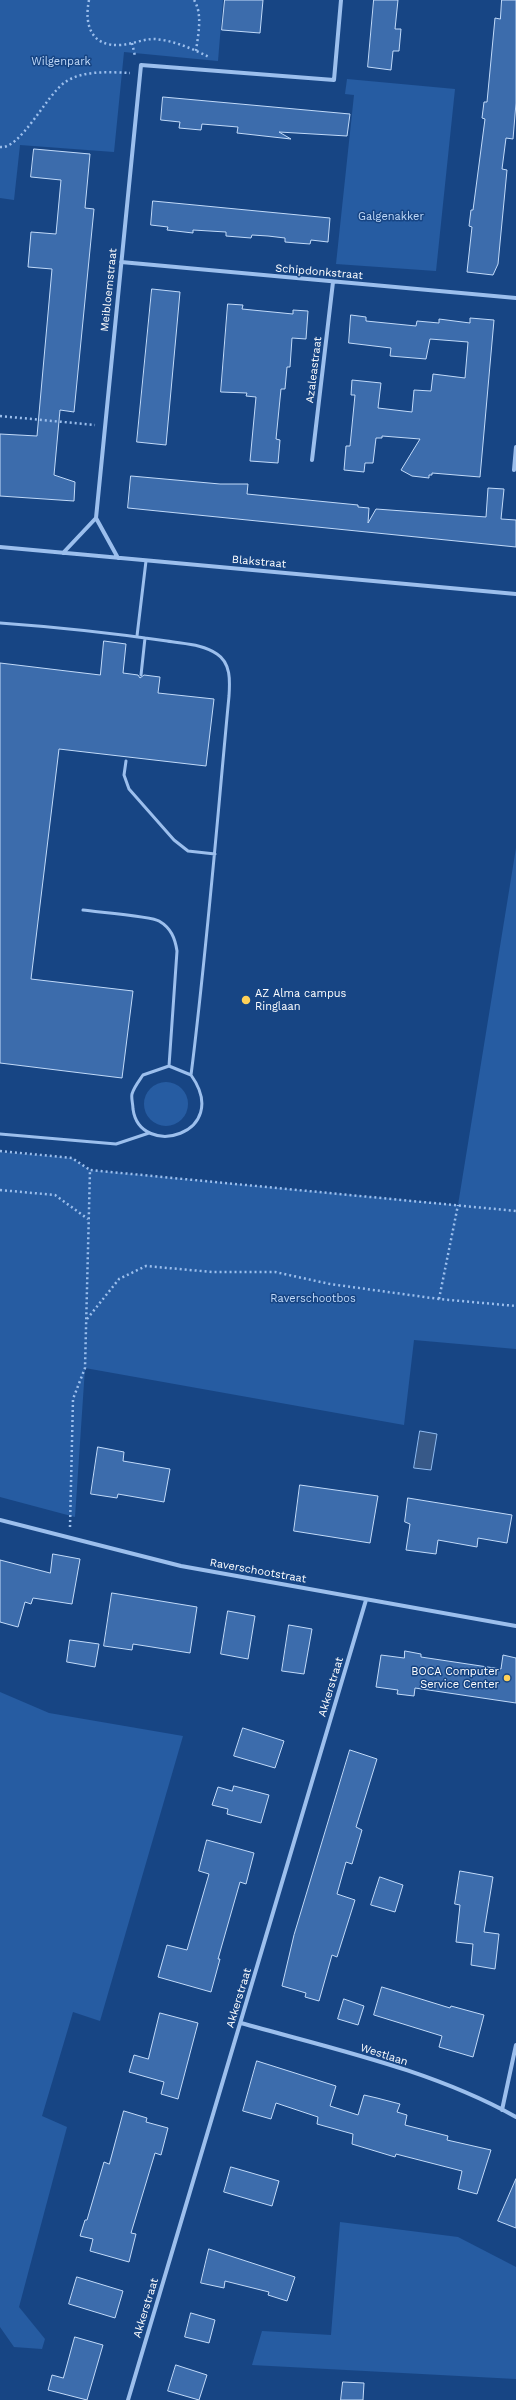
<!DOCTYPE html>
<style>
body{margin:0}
canvas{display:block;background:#174584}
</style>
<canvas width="516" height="2400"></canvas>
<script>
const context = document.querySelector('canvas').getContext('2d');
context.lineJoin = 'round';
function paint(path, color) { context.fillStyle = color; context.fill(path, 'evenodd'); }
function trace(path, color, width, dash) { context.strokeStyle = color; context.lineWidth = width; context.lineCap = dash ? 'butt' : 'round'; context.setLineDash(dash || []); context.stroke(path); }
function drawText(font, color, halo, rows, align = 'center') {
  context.font = font + ' "Work Sans",sans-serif'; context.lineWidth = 3; context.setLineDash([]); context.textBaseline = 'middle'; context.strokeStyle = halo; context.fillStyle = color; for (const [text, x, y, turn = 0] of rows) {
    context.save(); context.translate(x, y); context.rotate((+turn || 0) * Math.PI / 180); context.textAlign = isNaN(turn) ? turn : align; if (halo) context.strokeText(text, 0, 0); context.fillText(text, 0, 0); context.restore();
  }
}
paint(new Path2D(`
 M0,0H223L218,61L124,52L114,152L20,145L14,200L0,198Z
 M347,79L455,89L436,271L336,264L354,95L345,94Z
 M516,848V1349L414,1340L404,1425L85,1368L75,1517L0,1497V1152L72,1158L90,1170L458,1205Z
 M144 1104a22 22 0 1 1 44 0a22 22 0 1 1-44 0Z
 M0,1692L49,1713L183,1736L100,2021L73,2012L42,2116L67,2127L19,2307L45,2339L42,2349L14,2347L0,2327Z
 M340,2222L458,2237L516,2267V2379L252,2365L262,2331L331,2335Z`), '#265ca2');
const water = new Path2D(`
 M420,1431L437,1434L431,1470L414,1468Z`);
paint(water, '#375988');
trace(water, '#8fbaef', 1);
const building = new Path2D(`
 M225,0H263L260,33L222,30Z
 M374,0H398L395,29H401L399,51H393L391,70L368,67Z
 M502,0H516V103L513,139L506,138L502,169L507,170L498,264L493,275L467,272L472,227L469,226L471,210H473L485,119L482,118L484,102H487L495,18L500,19Z
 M163,97L350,114L347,136L279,132L291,139L237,133L238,127L202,124L201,130L179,128L180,122L161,120Z
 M34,149L90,154L85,208L94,209L74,412L60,410L54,475L75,482L74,501L0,496V434L37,436L52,269L28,267L31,232L56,234L61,180L31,177Z
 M153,201L330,218L328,242L311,240L310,244L297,243L285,242V238L268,236L252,235L251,238L226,236V232L193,230V233L167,230L168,227L151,225Z
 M152,289L180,292L166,445L137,442Z
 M228,304L243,305L242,309L293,314V310L308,311L306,339L292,338L290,367H287L285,389H281L276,439L280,440L278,463L250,461L256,397L246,396L247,393L221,392Z
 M351,315L366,317V321L416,326L417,321L439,323V319L470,323V318L494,320L480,477L432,473V475H429V478L412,476L401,470L420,439L382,436V438H376L373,463H365L364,472L344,470L346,446H350L355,395H351L352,380L381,383L378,408L412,412L414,390L431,391L433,374L465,378L468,342L430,339L426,359L390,356L391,348L349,343Z
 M131,476L220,484H248L247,494L358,505V507L369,508L368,523L376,509L486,517L488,488L504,489L501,519L516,520V547L128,508Z
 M104,641L126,644L123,673L138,675L140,678L144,675L160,677L158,693L214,699L206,766L59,749L31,979L133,991L122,1078L0,1063V663L100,675Z
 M98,1447L124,1452L123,1461L170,1469L164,1502L118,1494L117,1498L91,1494Z
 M300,1485L378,1496L370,1543L294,1531Z
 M408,1498L512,1515L507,1543L478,1538L477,1547L438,1540L436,1554L406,1550L410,1524L405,1522Z
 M53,1554L80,1559L72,1604L33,1598L31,1604L25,1602L18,1627L0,1622V1560L50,1573Z
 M112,1593L197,1607L190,1653L133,1644L132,1650L104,1646Z
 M228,1611L255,1616L248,1659L221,1654Z
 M289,1625L312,1629L304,1674L282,1671Z
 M70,1640L99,1644L95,1667L67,1662Z
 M405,1651L421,1654V1657L501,1669L503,1655L516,1658V1703L415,1688L414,1696L397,1694L398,1690L376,1687L381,1655L404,1658Z
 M243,1728L284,1741L275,1768L234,1756Z
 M350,1750L377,1759L356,1827L362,1830L352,1864L346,1862L337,1894L355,1900L337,1957L332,1955L319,2001L305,1997L306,1993L282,1986L294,1935Z
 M234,1786L269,1795L261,1823L227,1814L228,1809L212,1805L218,1787L232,1791Z
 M207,1840L254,1853L246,1884L240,1882L218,1959H220L211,1992L158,1977L167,1945L187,1950L209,1874L199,1871Z
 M460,1871L493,1877L484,1932L499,1934L495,1969L471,1965L473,1944L456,1942L460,1905L455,1904Z
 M380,1877L403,1885L395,1912L371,1905Z
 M382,1987L450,2008L451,2006L484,2015L473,2057L439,2047L442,2036L374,2015Z
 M344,1999L364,2006L358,2025L338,2019Z
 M160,2013L198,2023L178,2099L161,2094L164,2082L129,2072L134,2055L148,2059Z
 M257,2061L336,2086L330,2106L358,2115L364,2095L377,2098L400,2104L397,2112L407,2115L405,2125L448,2136L447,2140L491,2150L477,2194L458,2189L462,2171L396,2154L395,2157L352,2144L353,2134L317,2124L318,2117L276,2103L271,2119L243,2111Z
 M124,2111L147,2118L146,2122L168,2128L161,2155L155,2153L131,2233L136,2234L129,2262L90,2251L93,2239L80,2236L85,2220H87L104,2162L109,2164Z
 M231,2167L279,2181L272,2206L224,2192Z
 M516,2179V2228L498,2221Z
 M209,2249L295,2277L287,2301L268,2295L269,2292L225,2281L224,2288L201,2283Z
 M77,2277L123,2291L115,2318L69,2304Z
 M191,2313L215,2320L209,2343L185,2337Z
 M75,2337L103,2345L87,2400L48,2390L52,2375L63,2378Z
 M176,2365L207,2375L199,2400L168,2391Z
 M343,2382L364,2383L363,2400H341Z`);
paint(building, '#3c6cac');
trace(building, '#c1daf9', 1);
trace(new Path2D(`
 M89,0C84,25 91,47 121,45C133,44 143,39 154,39C173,40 193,49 209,57
 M194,0C203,14 198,35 196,51
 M132,43L135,56
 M0,147C20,150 46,96 64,83C81,70 109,72 130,73
 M0,416L95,425
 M0,1151L72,1158L90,1170
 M0,1190L55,1195L88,1219
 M439,1299L458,1205
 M87,1319L119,1279L146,1266L212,1272H275L330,1284L439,1299L516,1306
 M70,1527L73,1399L85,1368L90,1170L516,1211`), '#9cbfed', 2.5, [2, 3]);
trace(new Path2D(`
 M0,623C56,627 112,633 167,641C184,644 203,644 217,654C231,663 230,681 229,696C217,822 207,949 191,1075C233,1134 140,1160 133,1109C133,1104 131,1098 132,1094C134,1087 139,1081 143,1075L169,1066L191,1075
 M137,636L146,561
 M141,675L145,638
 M126,761L124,775L129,789L174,840L188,851L215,854
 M83,910C96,912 152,916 159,921C171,928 175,938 177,951L169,1066
 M0,1134L116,1144L149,1133`), '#9cbfed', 3);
trace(new Path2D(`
 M121,262L516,298
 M312,460L333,282
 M514,470L516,447
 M96,518L118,558
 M0,547L516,594
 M63,553L96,518L141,65L334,80L341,0
 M0,1520L181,1566L516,1626
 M241,2023C333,2049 432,2070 516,2117
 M502,2110L516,2045
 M128,2400L366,1600`), '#9cbfed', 4);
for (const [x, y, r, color] of [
 [246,1000,5,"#ffd158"],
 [507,1678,4,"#ffd158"]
]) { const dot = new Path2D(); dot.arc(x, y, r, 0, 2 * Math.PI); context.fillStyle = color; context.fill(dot); trace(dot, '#174584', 1.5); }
drawText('11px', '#c1daf9', '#174584', [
 ["Wilgenpark",61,62],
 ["Galgenakker",391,217],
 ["Raverschootbos",313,1299]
]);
drawText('11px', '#fff', '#174584', [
 ["Schipdonkstraat",319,272,5],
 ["Meibloemstraat",109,290,-84],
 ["Azaleastraat",314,370,-83],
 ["Blakstraat",259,562,5],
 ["Raverschootstraat",258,1571,10],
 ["Akkerstraat",331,1687,-73],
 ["Akkerstraat",239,1998,-73],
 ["Westlaan",384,2055,18],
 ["Akkerstraat",146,2308,-73]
]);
drawText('11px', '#fff', '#174584', [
 ["AZ Alma campus",255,994],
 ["Ringlaan",255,1007],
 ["BOCA Computer",499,1672,"right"],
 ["Service Center",499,1685,"right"]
], 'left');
</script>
